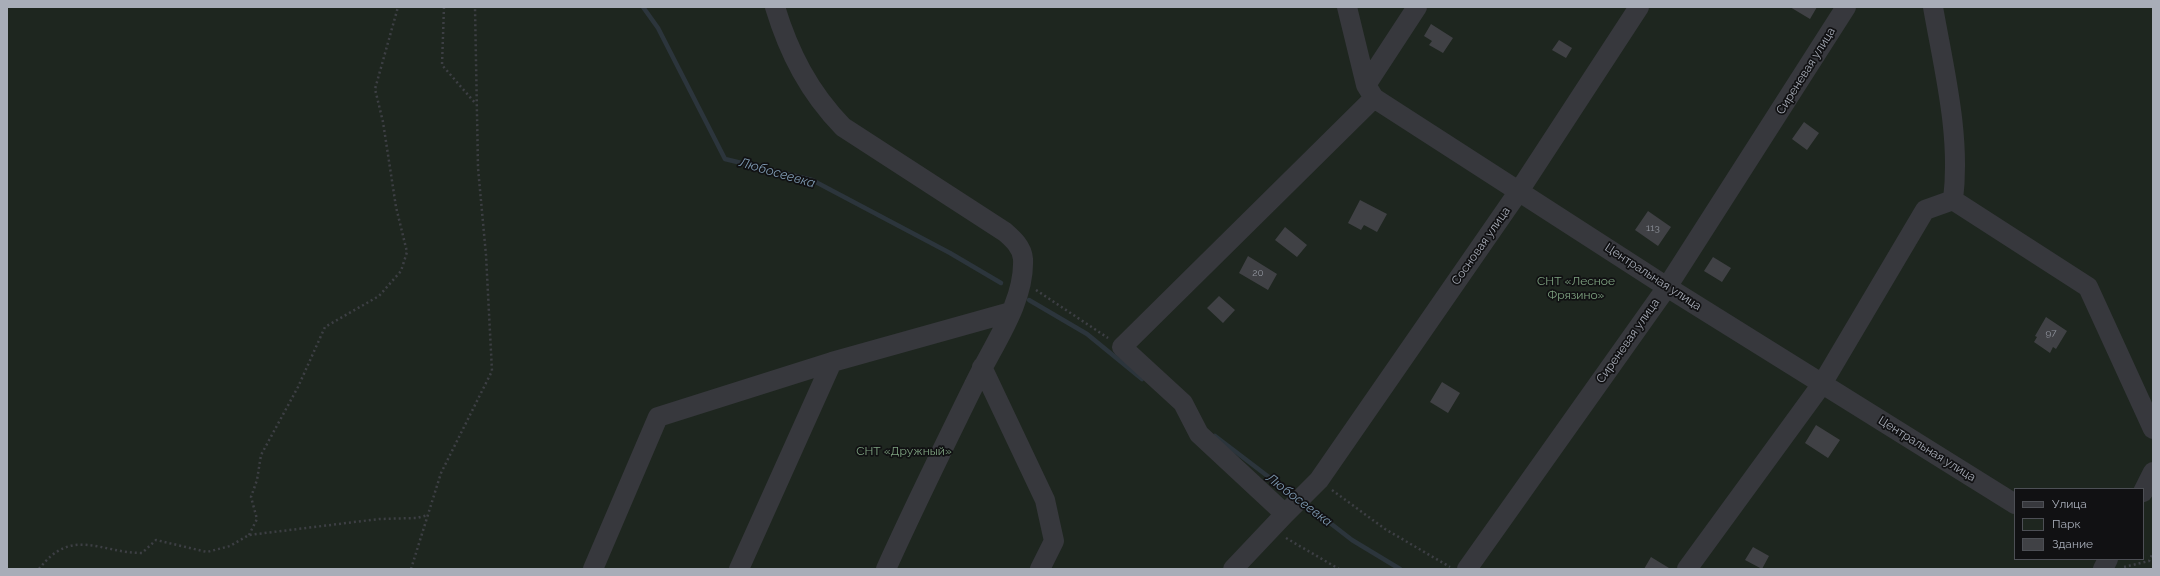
<!DOCTYPE html>
<meta charset="utf-8">
<style>
body{margin:0}
#map{position:relative;width:2160px;height:576px;overflow:hidden;background:#161618;font-family:Raleway,sans-serif}
canvas{display:block}
.frame{position:absolute;inset:0;border:8px solid #a8adb8;pointer-events:none}
.legend{position:absolute;left:2014px;top:488px;width:130px;height:72px;box-sizing:border-box;background:#111113;border:1px solid #4d4f55;margin:0;padding:5px 7px;list-style:none;font-size:12px;color:#a8adb8}
.legend li{display:flex;align-items:center;gap:8px;height:20px}
.legend b{width:20px;border:1px solid #4d4f55}
</style>
<div id="map">
<canvas width="2160" height="576"></canvas>
<div class="frame"></div>
<ul class="legend">
<li><b style="height:5px;background:#37383d"></b>Улица</li>
<li><b style="height:11px;background:#1e261f"></b>Парк</li>
<li><b style="height:11px;background:#404145"></b>Здание</li>
</ul>
</div>
<script>
const context = document.querySelector('canvas').getContext('2d');
context.lineJoin = 'round';
function paint(path, color) { context.fillStyle = color; context.fill(path, 'evenodd'); }
function trace(path, color, width, dash) { context.strokeStyle = color; context.lineWidth = width; context.lineCap = dash ? 'butt' : 'round'; context.setLineDash(dash || []); context.stroke(path); }
function drawText(font, color, halo, rows, align = 'center') {
  context.font = font + ' Raleway,sans-serif'; context.lineWidth = 3.5; context.setLineDash([]); context.textBaseline = 'middle'; context.strokeStyle = halo; context.fillStyle = color; for (const [text, x, y, turn = 0] of rows) {
    context.save(); context.translate(x, y); context.rotate((+turn || 0) * Math.PI / 180); context.textAlign = isNaN(turn) ? turn : align; if (halo) context.strokeText(text, 0, 0); context.fillText(text, 0, 0); context.restore();
  }
}
paint(new Path2D(`
 M7,7H2153V569H7ZM2015,489H2143V559H2015Z`), '#1e261f');
trace(new Path2D(`
 M643,7L658,28L725,159L812,180L950,253L1001,283
 M1029,300L1087,334L1142,379
 M1215,436L1295,497
 M1303,502L1352,540L1400,569`), '#2c353c', 4.5);
paint(new Path2D(`
 M1790,7H1817L1810,19Z
 M1431,24L1453,38L1443,53L1429,45L1432,41L1424,36Z
 M1559,40L1572,48L1566,58L1552,50Z
 M1804,122L1819,133L1807,150L1792,139Z
 M1360,200L1387,214L1377,232L1364,225L1361,230L1348,223Z
 M1648,211L1671,227L1658,246L1635,230Z
 M1285,227L1307,245L1297,257L1275,240Z
 M1248,256L1277,274L1268,290L1239,273Z
 M1713,257L1731,268L1722,282L1704,271Z
 M1219,296L1235,310L1223,323L1207,308Z
 M2046,317L2067,331L2056,349L2053,347L2050,353L2034,342L2037,337L2035,336Z
 M1442,382L1460,393L1448,413L1430,402Z
 M1816,425L1840,440L1828,458L1805,443Z
 M1753,547L1769,556L1762,569L1745,560Z
 M1651,557L1669,568L1668,569H1644Z`), '#404145');
trace(new Path2D(`
 M444,7L442,65L476,104
 M1036,290L1108,338
 M1332,490L1385,529L1450,567
 M249,535L257,519L251,497L257,480L261,455L298,387L325,327L379,296L401,271L407,252L396,207L383,122L375,89L398,7
 M1286,538L1339,569
 M2124,567L2149,561L2153,553
 M39,569C72,526 100,553 142,553L156,540L207,552L230,546L249,535L379,519L417,518L428,515
 M411,569L441,473L492,371L486,255L478,168L475,7`), '#3d3f44', 2.5, [2, 3]);
trace(new Path2D(`
 M775,7C789,53 809,92 843,127L1005,232C1013,239 1022,247 1023,259C1025,303 992,346 974,385C944,446 914,507 886,569
 M1347,7L1366,85L1374,98L1667,287L2015,504
 M1933,7C1944,70 1961,136 1953,200
 M1366,85L1417,7
 M1953,200L2088,287L2153,429
 M832,362L1011,312
 M982,367L1045,500L1054,541L1040,569
 M2143,492L2153,472
 M1285,514L1319,480L1519,191L1639,7
 M593,569L658,417L832,362L739,569
 M1233,569L1285,514L1199,434L1183,403L1122,347L1374,98
 M1467,569L1667,287L1846,7
 M1687,569L1822,384L1925,210L1953,200
 M2103,569L2108,559`), '#37383d', 20);
drawText('10px', '#8e929b', null, [
 ["113",1653,228],
 ["20",1258,273],
 ["97",2051,333]
]);
drawText('12px', '#a8adb8', '#111113', [
 ["Сиреневая улица",1806,71,-58],
 ["Сосновая улица",1481,246,-55],
 ["Центральная улица",1653,277,33],
 ["Сиреневая улица",1628,341,-55],
 ["Центральная улица",1927,449,32]
]);
drawText('12px', '#7fa381', '#111113', [
 ["СНТ «Лесное",1576,281],
 ["Фрязино»",1576,295],
 ["СНТ «Дружный»",904,451]
]);
drawText('italic 13px', '#7f9bb3', '#111113', [
 ["Любосеевка",777,173,16],
 ["Любосеевка",1299,500,37]
]);
</script>
